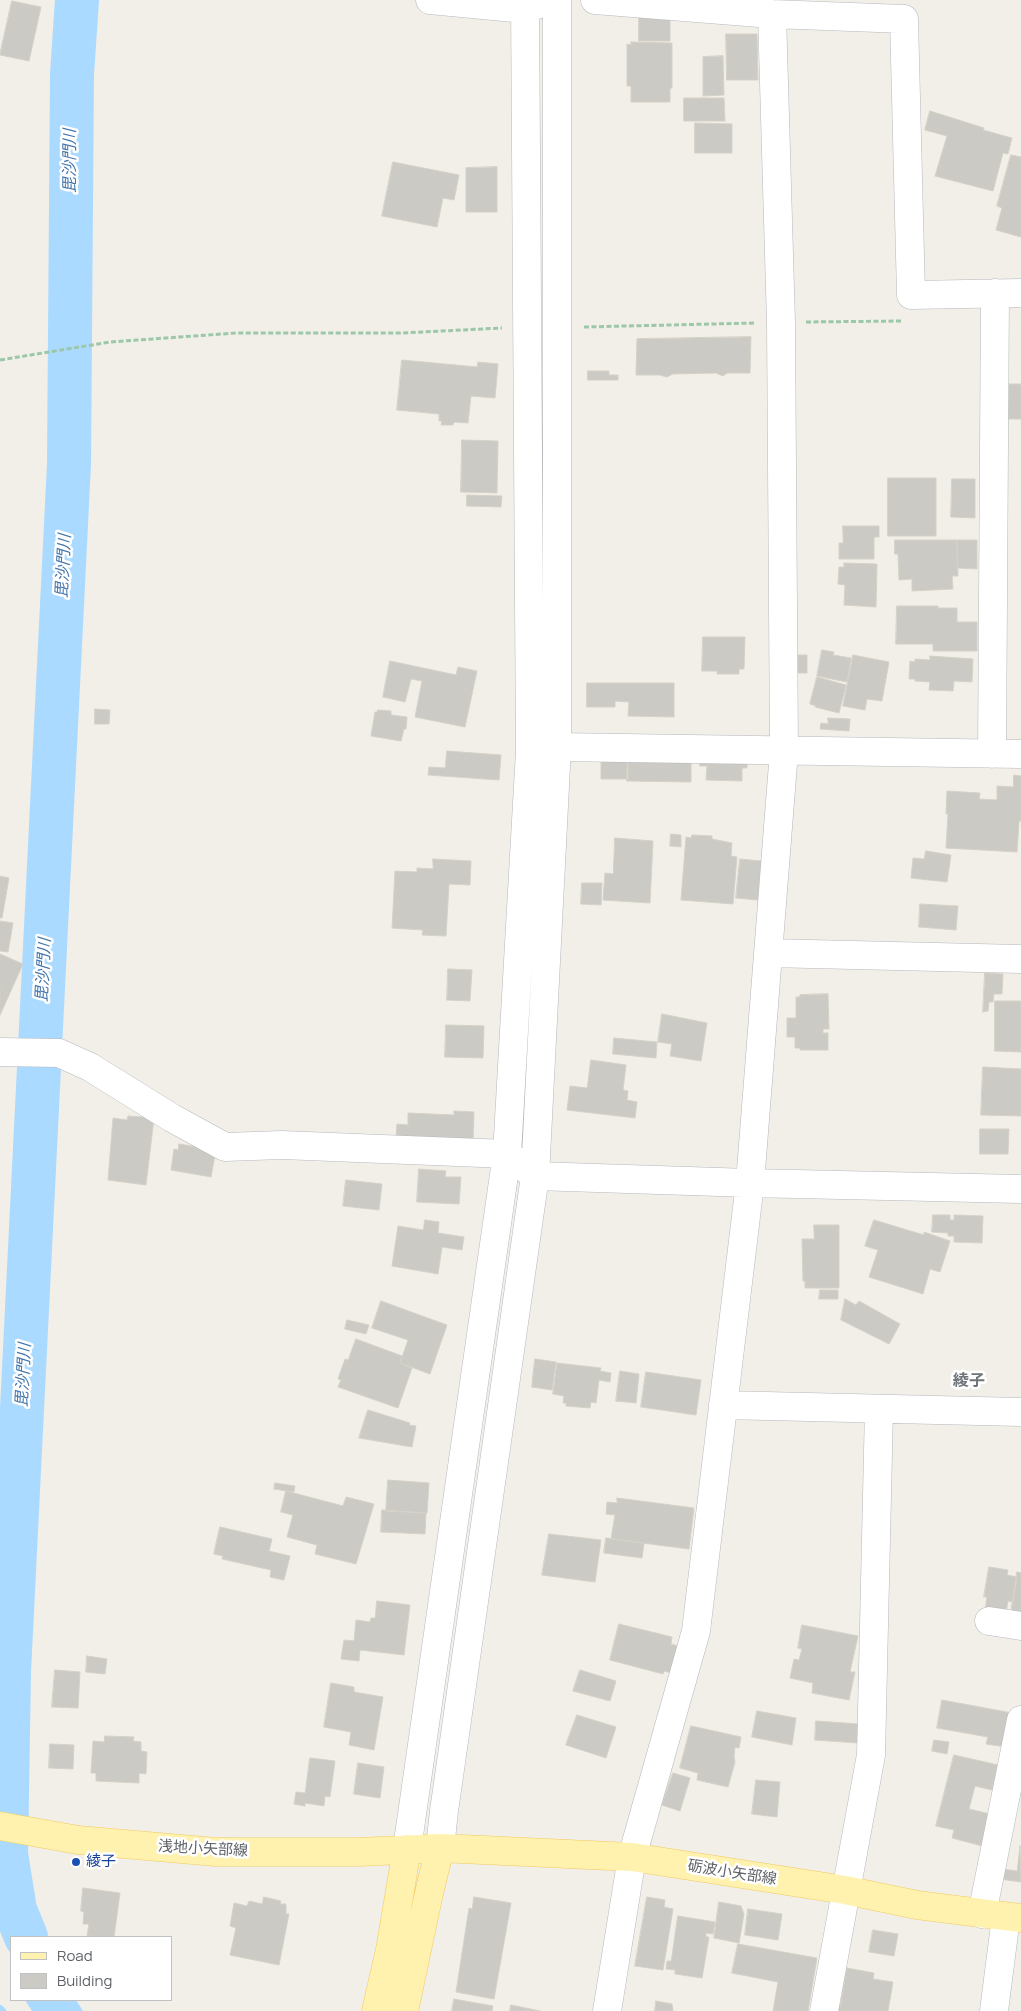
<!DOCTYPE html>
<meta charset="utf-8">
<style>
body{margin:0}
#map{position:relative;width:1021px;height:2011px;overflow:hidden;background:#f1efe8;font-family:Manrope,sans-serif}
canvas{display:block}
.legend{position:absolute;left:10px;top:1936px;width:162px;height:65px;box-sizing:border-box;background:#fff;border:1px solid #bfc1c3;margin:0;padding:6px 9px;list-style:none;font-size:15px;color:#5f6368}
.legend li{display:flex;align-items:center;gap:10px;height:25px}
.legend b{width:25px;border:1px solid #bfc1c3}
</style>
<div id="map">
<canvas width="1021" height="2011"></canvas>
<ul class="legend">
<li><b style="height:6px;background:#fff2af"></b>Road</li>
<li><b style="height:14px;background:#cccac5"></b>Building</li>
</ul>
</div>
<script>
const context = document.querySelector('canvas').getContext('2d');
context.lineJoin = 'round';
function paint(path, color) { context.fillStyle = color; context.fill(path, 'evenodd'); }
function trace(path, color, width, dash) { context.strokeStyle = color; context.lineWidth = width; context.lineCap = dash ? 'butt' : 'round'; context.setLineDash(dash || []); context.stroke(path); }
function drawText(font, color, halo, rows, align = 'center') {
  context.font = font + ' Manrope,"Noto Sans JP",sans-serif'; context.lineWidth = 5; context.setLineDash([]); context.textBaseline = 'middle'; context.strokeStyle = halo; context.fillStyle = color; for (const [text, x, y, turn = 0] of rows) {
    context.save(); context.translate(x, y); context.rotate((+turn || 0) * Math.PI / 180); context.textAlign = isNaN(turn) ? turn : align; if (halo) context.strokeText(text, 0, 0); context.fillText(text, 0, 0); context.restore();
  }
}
paint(new Path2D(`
 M25,2000H76L83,2011H32Z`), '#aadaff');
trace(new Path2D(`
 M0,2009L2,2011`), '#aadaff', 8);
trace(new Path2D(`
 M26,1937L15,1910L6,1854L9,1671L69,464L72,74L77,0`), '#aadaff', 44);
const building = new Path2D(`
 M12,1L41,7L29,61L0,55Z
 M639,12H670V41H639Z
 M726,34H757L758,80H727Z
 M631,42L672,43V88H670V102H631V86H627V44L631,45Z
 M723,56L724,95L703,96V57Z
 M684,98H724L725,121H684Z
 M930,111L984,128L983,130L1012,138L1008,154L1003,153L993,191L935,176L947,136L925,130Z
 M695,123L732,124V153H695Z
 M1011,155L1021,157V237L996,230L1002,208L997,206Z
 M393,162L459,175L454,200L443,198L437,227L382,216Z
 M497,167V212H466V168Z
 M751,337L750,373H727L723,376L716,373L673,374L667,377L660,375H636L637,339Z
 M402,360L477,367L478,362L498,364L495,398L471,396L468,423L454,422L453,425H441L442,421H439V414L397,410Z
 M588,371H609V375H618V380H588Z
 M1007,384H1021V419H1007Z
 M462,440L498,441L497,493L461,492Z
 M888,478H936V536H888Z
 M952,479H975V518L951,517Z
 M467,495L502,496L501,507L467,506Z
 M843,526H879V537H874V559H839V543H843Z
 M895,540H957L958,576H952L953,589L912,591V579L899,580L898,554H895Z
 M957,540H977V569L958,568Z
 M844,563L877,564L876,607L844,605L845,585L838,584L839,567H844Z
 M897,606H938V608H957V622H977V651H933V644H896Z
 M703,637H745L744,669H739V674H717V671H702Z
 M822,650L834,652L833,655L851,658L847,682L817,676Z
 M792,655H807V673H793Z
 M853,655L889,662L882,701L867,699L865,710L843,706Z
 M930,656L973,659L972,682L954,681L953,691L929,690L930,682L915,681V679H909L910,661L915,662V659L930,660Z
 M390,661L456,675L458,667L477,671L465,727L415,717L422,681L411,679L405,702L383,697Z
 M817,677L846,685L839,713L815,707L816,706L810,704Z
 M587,683H674V717L628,716L629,702L615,701V707H587Z
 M95,709L110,710L109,724H95Z
 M378,710L391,711V715L407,717L406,729H404L401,741L371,736L375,712H377Z
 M828,718L850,719L849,731L820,729L821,723L828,724Z
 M700,744L748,746L747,768H742V781L706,780L707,766H700Z
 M628,747L691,752V782L627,781Z
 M628,748V779H601V749Z
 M447,751L501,755L499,780L428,775L429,767L445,768Z
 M1014,775L1021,776V821H1019L1017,852L946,848L948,814H946L947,791L980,793L979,799L997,800V786L1013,787Z
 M671,834L681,835V847L670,846Z
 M692,835L712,836V839L732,843L731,856L737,857L733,904L681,900L686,837L691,838Z
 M615,838L653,841L650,903L603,900L605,873L613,874Z
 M926,851L951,855L947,882L911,878L913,858L924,859Z
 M433,859L471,861L470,885L449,884L446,936L422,935L423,930L392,928L395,871L417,872V868L433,869Z
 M740,859L761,861L758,900L736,898Z
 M0,876L9,878L2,918H0Z
 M582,883H602L601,905L581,904Z
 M920,904L958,906L956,930L919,927Z
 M0,921L13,923L8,952L0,951Z
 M0,954L23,964L0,1015Z
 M448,969L472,970L470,1001L447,1000Z
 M985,973L1003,974L1002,994H994L993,1002H989L988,1011L983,1012Z
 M828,994L829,1029H823V1033H828V1050H800V1048H795V1037H787V1018H796V997H800V995Z
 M995,1001H1021V1052L995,1051Z
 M662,1014L707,1023L701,1061L670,1056L672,1044L658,1042Z
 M446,1025L484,1026L483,1058L445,1057Z
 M614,1038L657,1042L656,1058L613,1054Z
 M591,1060L626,1065L623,1090L628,1091L627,1100L637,1102L635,1118L567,1110L570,1086L587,1088Z
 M983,1067L1021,1069V1116L981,1115Z
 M454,1111L474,1112L473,1142L396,1137L397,1124L408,1125V1113L454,1115Z
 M142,1114L154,1118L146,1185L108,1180L113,1118L127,1120L128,1116L142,1117Z
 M980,1129H1009L1008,1154H980Z
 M179,1144L216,1150L211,1177L171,1170L174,1149L178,1150Z
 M419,1169L446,1171L445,1177H461L459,1204L417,1202Z
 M346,1180L382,1184L379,1210L343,1206Z
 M933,1215H950V1220H954V1215L983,1216L982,1243L954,1242V1236H948V1233L932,1232Z
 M425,1220L439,1222L438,1233L464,1237L462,1250L442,1247L438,1274L392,1266L398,1226L423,1230Z
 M874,1220L924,1235V1232L950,1241L940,1272L930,1269L923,1294L869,1277L878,1250L865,1246Z
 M814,1225H839V1288H805V1281H803L802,1239H814Z
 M820,1290H838V1299H819Z
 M845,1299L856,1305L859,1301L900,1324L889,1344L841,1320Z
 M381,1301L447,1325L430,1374L400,1363L408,1340L372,1328Z
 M347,1320L369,1325L366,1334L345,1329Z
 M356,1339L402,1356L400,1363L412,1368L398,1408L338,1387L341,1380L338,1379L345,1359L348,1360Z
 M535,1359L556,1362L552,1390L532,1387Z
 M557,1363L601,1368L600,1371L611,1373L610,1382L599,1380L596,1403L591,1402L590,1408L566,1406V1403H563L564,1396L553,1394Z
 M620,1371L639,1374L636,1403L616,1401Z
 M646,1372L701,1380L696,1415L641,1407Z
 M368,1410L410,1423L409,1425L416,1426L412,1447L359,1438Z
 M388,1480L429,1483L427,1513L386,1511Z
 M275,1483L295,1486L294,1492L274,1489Z
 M286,1491L343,1506L346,1497L374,1504L356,1564L315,1554L317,1545L287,1537L293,1515L281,1512Z
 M617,1498L694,1508L689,1549L611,1539L615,1515L606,1514L607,1502L617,1503Z
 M382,1510L426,1513L425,1534L381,1532Z
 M220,1527L272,1539L269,1551L290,1556L284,1580L270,1577L271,1570L222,1559L223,1556L214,1554Z
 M549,1534L601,1540L595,1582L542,1575Z
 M606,1538L644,1543L642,1558L604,1553Z
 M989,1567L1008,1570L1007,1575L1017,1577L1013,1602L1008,1601L1006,1613L985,1610L987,1597H984Z
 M1017,1572L1021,1573V1614L1011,1613Z
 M377,1601L410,1605L404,1655L360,1650L359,1661L341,1659L344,1640L354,1641L356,1620L370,1622L371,1618H375Z
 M619,1624L672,1637L671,1644L678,1646L671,1673L664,1671L663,1674L610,1660Z
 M802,1625L858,1636L850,1672H855L849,1700L812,1693L813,1683L790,1678L794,1659L799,1660L802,1649L798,1648Z
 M87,1656L107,1659L105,1674L86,1672Z
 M55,1670L80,1672L78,1708L52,1707Z
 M580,1670L616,1681L610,1701L573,1691Z
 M331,1683L354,1687V1692L383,1697L374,1750L349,1745L351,1732L324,1727Z
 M942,1700L1012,1713L1006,1747L986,1744L988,1737L937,1728Z
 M757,1711L796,1718L792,1745L752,1737Z
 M577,1715L616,1727L606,1758L566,1745Z
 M816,1721L859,1724L858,1743L815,1740Z
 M691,1726L741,1737L739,1748L735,1747L734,1757L735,1762L728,1787L697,1780L698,1773L680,1768Z
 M105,1736L134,1737L133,1741L141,1742V1751L147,1752L146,1774L139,1773V1783L96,1781V1773H91L93,1741L104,1742Z
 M934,1740L949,1742L947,1754L932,1751Z
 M50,1744L74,1745L73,1769L49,1768Z
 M954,1755L998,1765L992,1790L975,1786L969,1809L994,1815L986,1847L952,1838L954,1830L936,1826Z
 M310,1758L335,1761L330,1797L325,1796L324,1806L305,1803V1806L294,1804L296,1792L305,1793Z
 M358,1763L384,1767L380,1798L354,1794Z
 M673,1773L690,1778L680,1811L662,1805Z
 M756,1780L780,1782L777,1817L752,1814Z
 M1020,1846L1021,1882L1000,1879L1002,1869L1017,1871Z
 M83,1888L120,1893L114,1937L87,1936L89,1924H83L84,1912L81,1911Z
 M264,1897L281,1901L280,1904H286V1914H289L279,1965L230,1955L236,1928L230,1926L234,1903L247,1906L249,1901L262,1904Z
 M474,1897L511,1903L494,1999L456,1992L469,1908L472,1909Z
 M647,1897L665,1900L664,1907L673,1909L663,1970L635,1966Z
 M719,1902L741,1906L744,1914L739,1943L714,1938Z
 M748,1909L782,1914L778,1940L745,1935Z
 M678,1916L715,1922L713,1934L706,1933V1937H709L702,1978L675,1974V1970L666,1969L667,1961H671Z
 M873,1930L898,1934L894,1956L869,1952Z
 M738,1944L817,1958L808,2011H773L778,1982L732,1973Z
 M847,1968L874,1973L873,1979L893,1982L888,2011H836V2007H840Z
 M454,1999L493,2006L492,2011H452Z
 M656,2001L672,2004L673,2011H655Z
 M511,2005L540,2011H510Z`);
paint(building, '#cccac5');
trace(building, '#d6d1c6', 1);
const minor = new Path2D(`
 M430,0L525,9L542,3
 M595,0L772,14L904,19L911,295L1021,293
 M557,747L1021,754
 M992,754L995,293
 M768,953L1021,959
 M0,1052L59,1053L90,1067L172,1118L225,1147L282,1145L507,1154L535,1176L750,1183L1021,1189
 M723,1405L1021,1412
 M989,1621L1021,1626
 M440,1848L444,1811L535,1176L557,747V0
 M407,1849L507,1154L530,751L525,0
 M982,1914L1021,1720
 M607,2011L632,1857L696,1631L750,1183L784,751L781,323L772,14
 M824,2011L871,1755L879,1409
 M994,2011L1006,1917`);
const major = new Path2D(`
 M0,1826L78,1840L216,1852H359L440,1848L632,1857L845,1890L917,1905L1021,1918
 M376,2011L390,1950L407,1849
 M404,2011L429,1893L440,1848`);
trace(minor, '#b5b8bc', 29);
trace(major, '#f2c960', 29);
trace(new Path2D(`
 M806,322L902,321
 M584,327L755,323
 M0,360L110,342L236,333H402L502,328`), '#9cc7a9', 3, [5, 2.5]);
trace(minor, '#fff', 28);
trace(major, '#fff2af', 28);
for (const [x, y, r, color] of [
 [76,1862,5,"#1a4fb4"]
]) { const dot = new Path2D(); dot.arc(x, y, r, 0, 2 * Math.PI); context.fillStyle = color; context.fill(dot); trace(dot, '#fff', 2); }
drawText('15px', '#5f6368', '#fff', [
 ["浅地小矢部線",203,1849,3],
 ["砺波小矢部線",732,1873,9]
]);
drawText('15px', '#164399', '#fff', [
 ["綾子",86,1862]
], 'left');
drawText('italic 16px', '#4174aa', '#fff', [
 ["毘沙門川",71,161,-90],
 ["毘沙門川",64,566,-87],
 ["毘沙門川",44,970,-87],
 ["毘沙門川",24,1375,-87]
]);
drawText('bold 16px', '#70757a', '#fff', [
 ["綾子",969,1382]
]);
</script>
